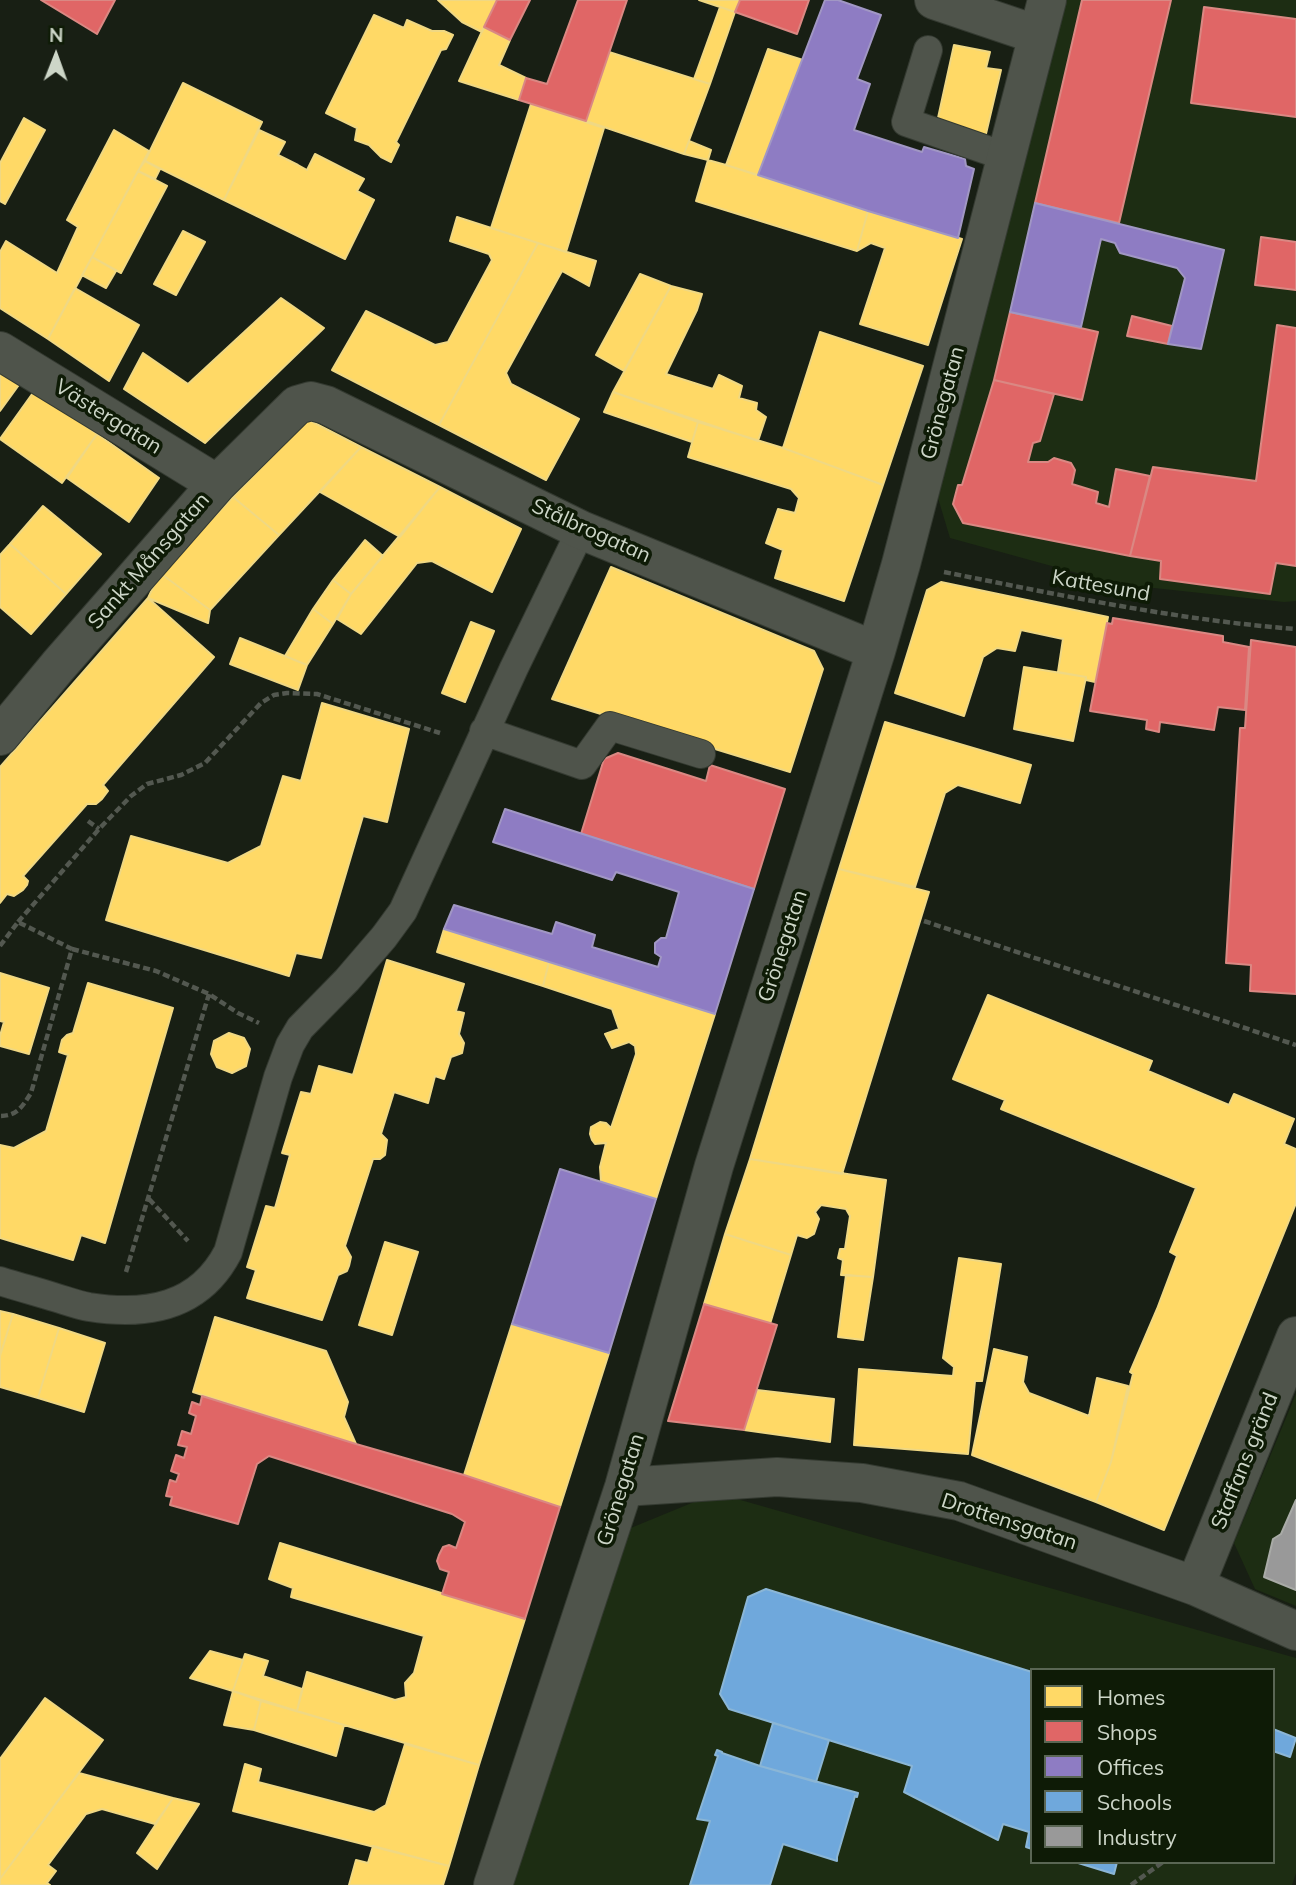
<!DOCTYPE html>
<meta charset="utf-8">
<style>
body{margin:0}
#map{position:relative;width:1296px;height:1885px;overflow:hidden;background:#181f14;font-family:Mulish,sans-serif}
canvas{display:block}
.legend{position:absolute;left:1030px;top:1668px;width:245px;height:196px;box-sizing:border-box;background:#0e1b06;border:2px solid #5a6654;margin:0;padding:9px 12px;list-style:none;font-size:21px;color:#cdd6c8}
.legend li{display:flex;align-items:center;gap:14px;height:35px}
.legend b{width:35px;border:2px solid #5a6654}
.north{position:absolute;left:21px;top:21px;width:70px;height:70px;-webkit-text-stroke:5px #0e1b06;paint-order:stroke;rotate:1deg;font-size:19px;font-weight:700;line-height:28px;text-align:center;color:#cdd6c8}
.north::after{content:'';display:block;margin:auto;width:24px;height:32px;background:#cdd6c8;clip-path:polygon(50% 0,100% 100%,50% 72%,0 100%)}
</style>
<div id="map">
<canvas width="1296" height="1885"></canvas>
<ul class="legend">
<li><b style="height:19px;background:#ffd966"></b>Homes</li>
<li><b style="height:19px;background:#e06666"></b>Shops</li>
<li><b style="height:19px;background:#8e7cc3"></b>Offices</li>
<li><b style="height:19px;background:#6fa8dc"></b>Schools</li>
<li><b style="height:19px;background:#999"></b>Industry</li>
</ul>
<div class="north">N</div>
</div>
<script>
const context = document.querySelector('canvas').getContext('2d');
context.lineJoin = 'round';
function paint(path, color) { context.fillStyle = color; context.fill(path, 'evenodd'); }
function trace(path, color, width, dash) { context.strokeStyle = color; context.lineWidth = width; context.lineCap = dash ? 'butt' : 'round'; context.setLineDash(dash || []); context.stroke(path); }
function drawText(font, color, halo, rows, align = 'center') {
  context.font = font + ' Mulish,sans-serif'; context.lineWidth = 7; context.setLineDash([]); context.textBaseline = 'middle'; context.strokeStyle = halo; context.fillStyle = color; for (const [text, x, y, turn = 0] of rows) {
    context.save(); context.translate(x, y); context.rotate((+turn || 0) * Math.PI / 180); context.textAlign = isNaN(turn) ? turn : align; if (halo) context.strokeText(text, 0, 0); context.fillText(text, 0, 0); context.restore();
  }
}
paint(new Path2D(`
 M1059,0H1296V601L1284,602L1117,584L950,538L938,498Z
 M1296,1394V1606L1255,1589L1234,1543Z
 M716,1493L1296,1658V1873L1292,1885H511L621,1532ZM1032,1670H1273V1862H1032Z`), '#1d2d13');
const homes = new Path2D(`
 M438,0H497L482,32L462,22Z
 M699,0H740L735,12Z
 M720,7L735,12L710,84L694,79Z
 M374,15L404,28L407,20L432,31H444L453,35L446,49L441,50L396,142L399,145L391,162L381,157L369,145L355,140L357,128L326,113Z
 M484,27L510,40L499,65L526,78L519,100L459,81Z
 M954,45L990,52L986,68L1001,70L985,138L936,127Z
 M768,49L803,60L758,175L726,165Z
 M609,52L710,84L684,154L586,121Z
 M183,83L262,122L224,200L145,161Z
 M531,104L604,128L566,252L491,228Z
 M24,118L45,130L5,204L0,201V163Z
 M114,130L149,151L48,339L0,308V252L6,241L57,273L78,227L67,220Z
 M259,130L285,142L278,155L298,165L307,170L315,154L364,179L357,191L374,200L345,259L224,200Z
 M689,141L711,150L708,160L684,154Z
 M708,160L726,165L868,211L857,251L696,201Z
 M145,161L160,169L155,179L138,171Z
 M138,171L167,186L121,273L92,257Z
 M868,211L962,239L928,345L860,324L885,248L871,243L857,251Z
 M457,217L538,243L439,425L332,370L366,311L435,345L448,342L492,260L489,254L450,241Z
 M183,231L205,242L176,295L154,284Z
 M538,243L596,261L589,286L562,271L506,373L511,384L579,419L546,480L439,425Z
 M92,257L116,271L106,288L82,275Z
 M640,274L671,286L624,371L596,355Z
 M671,286L702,294L697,310L666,374L713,389L719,375L742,386L739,398L757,403L756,410L766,417L758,441L613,392Z
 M75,288L139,325L109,381L48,339Z
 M281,298L324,328L205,443L124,389L143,353L188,384Z
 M820,332L923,366L883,485L783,448Z
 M0,368L21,382L0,411Z
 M35,390L97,434L62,483L0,439Z
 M613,392L698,422L692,442L604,412Z
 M305,418L361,447L279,535L233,497L278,450Z
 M698,422L783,448L883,485L844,601L775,578L783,550L766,543L778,509L795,513L799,498L791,489L688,457Z
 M97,434L159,478L129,522L67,478Z
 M361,447L440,487L400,537L320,492Z
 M440,487L521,529L492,592L432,561L417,563L361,634L337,619L351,594Z
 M233,497L279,535L210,610L160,573Z
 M43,506L101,554L66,594L10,544Z
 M365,540L383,556L351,594L333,580Z
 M10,544L66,594L31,634L0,607V555Z
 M611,567L814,651L823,669L790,772L552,699Z
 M160,573L210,610L208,623L148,598Z
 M333,580L351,594L333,624L313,609Z
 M941,582L1108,617L1095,682L1086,680V677L1058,672L1063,639L1021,630L1015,651L997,648L983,657L964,716L895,693L927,590Z
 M148,598L214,657L103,785L108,791L102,799L96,804H87L23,876L28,881L27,885L23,890L14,896L7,894L0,903V767Z
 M313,609L333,624L307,665L285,656Z
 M471,622L494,631L465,702L442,693Z
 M240,638L307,665L298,690L230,664Z
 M1024,667L1086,677L1073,741L1014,729Z
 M322,703L409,729L387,822L363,816L321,958L296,953L289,976L106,920L131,836L228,863L261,846L283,776L301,781Z
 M885,722L1031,765L1020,803L958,785L945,793L915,887L839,869Z
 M839,869L929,892L842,1174L750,1159Z
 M444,929L549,962L543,986L437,952Z
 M387,960L464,984L456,1011L464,1013L459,1034L464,1043L462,1053L451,1057L444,1079L435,1076L428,1103L394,1092L381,1134L387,1140L385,1155L380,1159H373L345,1246L351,1257L349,1266L347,1271L338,1275L322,1320L247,1298L256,1270L247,1267L266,1206L275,1208L290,1155L282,1153L301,1092L311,1094L319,1066L353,1075Z
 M549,962L715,1014L656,1199L601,1182L600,1167L606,1143L595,1144L592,1140L590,1134L591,1127L600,1122L606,1123L611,1128L636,1054L635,1046L629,1042L612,1048L605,1034L619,1029L612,1009L543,986Z
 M0,973L49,988L29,1054L0,1046V1036L4,1022L0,1021Z
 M88,983L173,1008L105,1243L81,1235L73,1260L0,1238V1145L14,1148L46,1131L68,1055L59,1052L62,1040L67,1035L73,1033Z
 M988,995L1152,1061L1148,1071L1229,1105L1234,1094L1294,1119L1284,1144L1296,1149V1203L1164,1530L1096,1502L1111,1462L1133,1374L1130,1372L1157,1309L1177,1256L1170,1252L1196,1188L1001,1109L1005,1100L953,1079Z
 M229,1033L244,1038L250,1049L246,1066L232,1073L217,1067L211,1054L214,1041Z
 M750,1159L886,1180L873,1277L841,1275L843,1260L838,1258L840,1249H845L850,1216L846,1209L821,1205L815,1212L819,1219L814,1234L807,1238L797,1235L791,1255L725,1234Z
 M725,1234L791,1255L770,1324L704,1304Z
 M385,1242L418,1252L392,1335L359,1325Z
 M959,1258L1001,1264L982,1381H975L968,1454L854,1445L859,1369L953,1376L954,1367L943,1358Z
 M846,1275L873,1277L863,1340L838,1337Z
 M0,1311L13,1314L0,1356Z
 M13,1314L59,1328L38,1398L0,1387V1356Z
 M215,1317L326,1351L348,1402L344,1417L356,1444L193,1392Z
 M512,1324L609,1353L560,1507L464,1475Z
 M59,1328L105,1343L84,1412L38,1398Z
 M994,1349L1027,1357L1023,1382L1029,1393L1089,1416L1097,1378L1128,1386L1111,1462L1096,1502L972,1455Z
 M757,1390L834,1399L830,1442L744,1430Z
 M280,1543L525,1619L479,1765L297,1711L307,1672L395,1700L406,1697L405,1683L414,1673L424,1636L291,1597L293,1588L269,1579Z
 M210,1651L243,1660L233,1691L190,1678Z
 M245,1654L268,1661L263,1676L302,1689L297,1711L233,1691Z
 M233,1691L261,1701L254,1730L224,1725Z
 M45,1698L103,1740L0,1879V1759Z
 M261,1701L344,1725L336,1756L254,1730Z
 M405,1744L479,1765L449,1866L233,1811L245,1764L261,1769L258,1782L374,1812L386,1805Z
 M79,1773L173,1798L155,1824L102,1809L86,1814L48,1865L56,1871L47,1883L50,1885H0V1879Z
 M173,1798L199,1804L157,1869L137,1853Z
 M373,1846L449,1866L443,1885H349L356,1860L368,1863Z`);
paint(homes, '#ffd966');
trace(homes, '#f0d883', 2);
const shops = new Path2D(`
 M41,0H115L97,34Z
 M497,0H530L510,40L484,27Z
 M578,0H627L586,121L519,100L526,78L547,84Z
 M740,0H809L797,34L735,12Z
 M1082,0H1171L1119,223L1035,203Z
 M1204,7L1296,19V117L1191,103Z
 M1261,237L1296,242V290L1255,285Z
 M1010,312L1098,332L1082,400L994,380Z
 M1132,316L1172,326L1168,344L1127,336Z
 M1277,325L1296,328V566L1276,563L1270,594L1160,579L1161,561L1130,556L1153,467L1256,481Z
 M994,380L1054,394L1040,441L1033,443L1028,462H1048L1054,458L1071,463L1075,470L1072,484L1098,492L1096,503L1109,507L1116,469L1150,476L1130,556L963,523L953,504L958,485H962Z
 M1113,618L1223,636V642L1249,647L1245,710L1218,707L1214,730L1160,722L1159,732L1146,729L1147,720L1090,711L1107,623L1112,624Z
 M1251,640L1296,647V994L1250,991L1251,965L1226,963L1240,728H1245Z
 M618,753L706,781L710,765L785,789L754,889L581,834L604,759Z
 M704,1304L777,1325L744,1430L668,1421Z
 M202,1396L356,1444L464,1475L560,1507L525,1619L442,1594L449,1572L440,1569L437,1561L439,1555L443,1547L449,1545L456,1548L465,1522L452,1514L269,1456L257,1464L238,1524L170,1505L172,1497L166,1496L170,1480L176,1482L179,1474L171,1471L176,1455L184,1458L187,1447L178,1445L182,1431L191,1434L196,1416L189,1413L192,1402L200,1405Z`);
paint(shops, '#e06666');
trace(shops, '#da8883', 2);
const offices = new Path2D(`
 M825,0H838L881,15L857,79L870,84L854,130L922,152L924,147L965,159L966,166L974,169L958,238L868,211L758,175Z
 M1035,203L1224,250L1201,349L1168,344L1185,278L1177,268L1120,253L1115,243L1101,239L1081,327L1010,312Z
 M505,809L754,889L715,1014L444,929L454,905L552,934L556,922L595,935L592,947L658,967L661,957L655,953V943L661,938H666L679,892L616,872L612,880L493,842Z
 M560,1169L656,1199L609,1353L512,1324Z`);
paint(offices, '#8e7cc3');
trace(offices, '#a197c4', 2);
const schools = new Path2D(`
 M766,1589L1032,1672V1849L1026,1847L1029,1832L1003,1824L998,1840L904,1792L912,1766L729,1709L720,1694L748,1597Z
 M773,1723L829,1740L816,1782L760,1766Z
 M1273,1729L1296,1738L1290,1757L1273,1751Z
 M717,1750L722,1752V1753L760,1766L858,1793L857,1797L855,1796L837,1857V1861L783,1844L770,1885H690L710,1821L697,1819L718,1756L715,1755Z
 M1075,1862H1117L1114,1874Z`);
paint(schools, '#6fa8dc');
trace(schools, '#8bb6d6', 2);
const industry = new Path2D(`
 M1296,1500V1590L1264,1577L1273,1539L1281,1534Z`);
paint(industry, '#999');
trace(industry, '#a9aba7', 2);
const lane = new Path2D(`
 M928,50L906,122L1007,157
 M484,731L582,765L610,726L701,754
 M0,1281C19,1287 38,1292 57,1298C67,1301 78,1305 89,1307C146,1316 199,1308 228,1252L278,1077L290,1045L300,1028L347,980L384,937L403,911L514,668L581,530`);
const street = new Path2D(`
 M934,0L1038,35
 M0,351L217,484
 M0,736L58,666L217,484L297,405L311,401L326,405L581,530L876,651
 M624,1487L777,1477L862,1483L959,1501L1195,1586L1296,1631
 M1195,1586L1296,1336
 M493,1885L624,1487L714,1166L876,651L901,564L1047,0`);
trace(lane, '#343a31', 30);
trace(street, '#343a31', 40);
trace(new Path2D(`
 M944,572C1060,595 1177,620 1296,629
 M88,821L99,829
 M924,921L1296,1045
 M18,922L99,829L131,796L147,784L181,775L205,763L261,703L274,695L287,693L317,694L440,733
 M0,946L18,922L72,949L31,1093C22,1107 17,1116 0,1116
 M72,949L156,971L209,994L238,1013L259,1023
 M149,1199L188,1241
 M126,1272L209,994
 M1131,1885L1163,1862`), '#535850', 4.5, [7, 3.5]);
trace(lane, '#4f544b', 28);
trace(street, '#4f544b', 38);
drawText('21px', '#cdd6c8', '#0e1b06', [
 ["Grönegatan",943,403,-75],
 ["Västergatan",108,417,32],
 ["Stålbrogatan",591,531,24],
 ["Sankt Månsgatan",149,561,-49],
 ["Kattesund",1101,586,10],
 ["Grönegatan",783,946,-72],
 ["Staffans gränd",1245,1461,-68],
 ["Grönegatan",621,1490,-73],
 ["Drottensgatan",1009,1522,18]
]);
</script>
